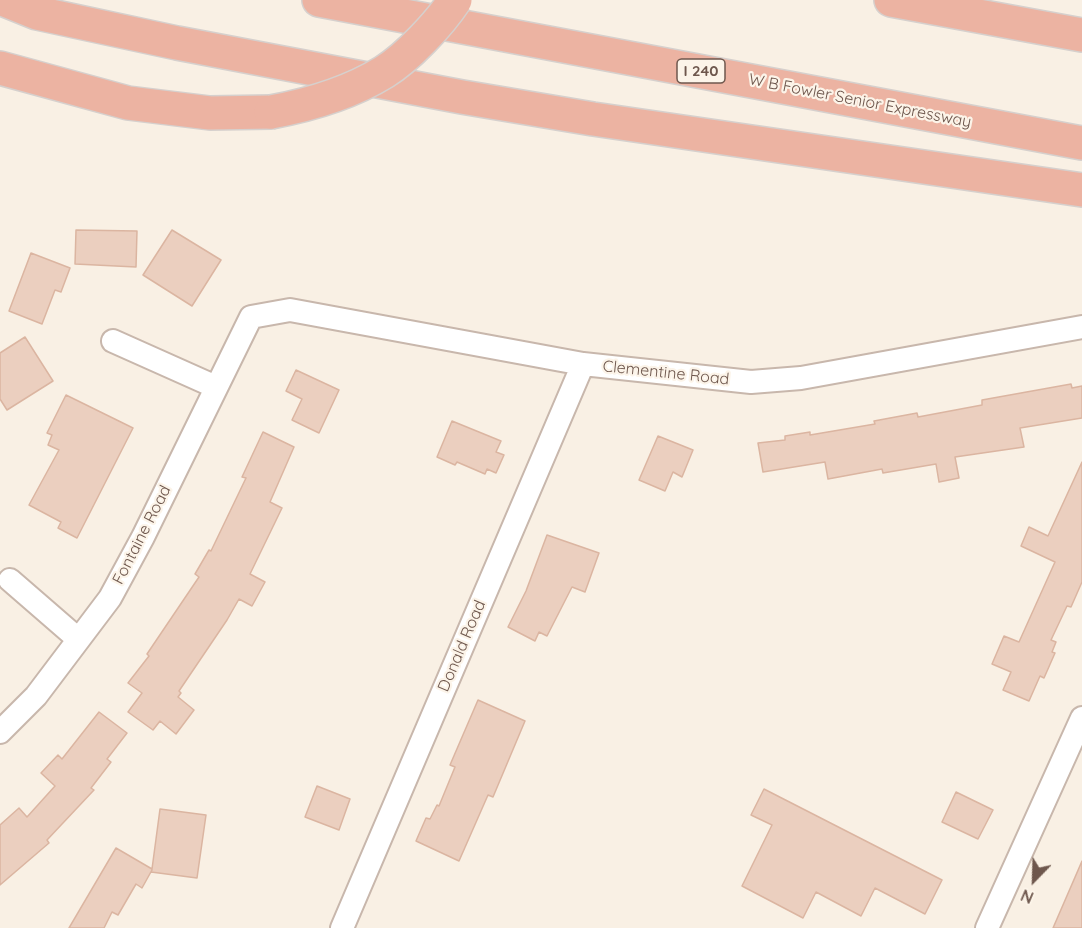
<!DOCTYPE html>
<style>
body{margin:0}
#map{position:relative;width:1082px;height:928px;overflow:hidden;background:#f9f0e4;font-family:Quicksand,sans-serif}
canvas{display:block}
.north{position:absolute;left:1004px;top:850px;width:60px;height:60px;-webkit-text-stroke:4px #fcf4e9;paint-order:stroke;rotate:203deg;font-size:16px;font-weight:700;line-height:24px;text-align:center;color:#6e574d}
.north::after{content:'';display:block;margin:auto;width:21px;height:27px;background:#6e574d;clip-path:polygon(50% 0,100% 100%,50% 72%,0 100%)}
</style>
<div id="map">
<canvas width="1082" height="928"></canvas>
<div class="north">N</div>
</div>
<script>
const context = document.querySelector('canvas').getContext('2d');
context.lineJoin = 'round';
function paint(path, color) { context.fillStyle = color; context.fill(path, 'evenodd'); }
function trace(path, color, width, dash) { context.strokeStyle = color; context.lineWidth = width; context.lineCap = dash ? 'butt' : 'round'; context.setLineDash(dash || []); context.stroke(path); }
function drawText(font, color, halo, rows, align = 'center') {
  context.font = font + ' Quicksand,sans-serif'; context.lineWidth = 4.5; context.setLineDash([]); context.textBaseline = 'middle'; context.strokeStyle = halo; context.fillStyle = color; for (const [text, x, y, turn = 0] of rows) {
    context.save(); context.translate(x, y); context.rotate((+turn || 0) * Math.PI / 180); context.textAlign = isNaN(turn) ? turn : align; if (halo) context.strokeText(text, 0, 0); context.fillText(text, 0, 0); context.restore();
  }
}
const building = new Path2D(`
 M76,230L137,231L136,267L75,264Z
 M172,230L221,260L192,306L143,275Z
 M31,253L70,268L61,292L55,290L42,324L9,311Z
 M25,337L53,381L7,410L0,399V353Z
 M296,370L339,390L319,433L292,420L302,399L286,391Z
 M1071,384L1072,388L1082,386V418L1020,428L1024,447L955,457L959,478L939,482L936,464L883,473L882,469L828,479L825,462L763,472L758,443L785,440V436L810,432V435L875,424L874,421L917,413L918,417L982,405V400Z
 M66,395L133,428L77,538L58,528L61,522L29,505L59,450L48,445L52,435L47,433Z
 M452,421L501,441L496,452L504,455L496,473L487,469L485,474L457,462L455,465L437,457Z
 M263,432L294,447L270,502L282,508L250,574L265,582L252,606L239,599L227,620L179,691L181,693L178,697L194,710L176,734L160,721L153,730L128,712L142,693L128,683L149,656L147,654L199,577L195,574L209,550L211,551L246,478L242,477Z
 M658,436L693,450L682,477L673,472L665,491L639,480Z
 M1082,462V582L1071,607L1067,606L1051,640L1056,642L1052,652L1055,653L1044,678L1040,676L1029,701L1003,690L1011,672L992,664L1004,636L1019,642L1055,562L1021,546L1029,527L1048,536Z
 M547,535L599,553L585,592L572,587L547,636L539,632L535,641L508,627L526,591Z
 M478,700L525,721L493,797L488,795L459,861L416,841L426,818L430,819L437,805L439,806L455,767L450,765Z
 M99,712L127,733L107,759L111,762L91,788L94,790L47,840L49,843L0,885V825L19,808L27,817L55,786L41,773L58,755L62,759Z
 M317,786L350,799L339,830L305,817Z
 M764,789L942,880L925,914L875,888L861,916L816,892L803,918L742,886L772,825L751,815Z
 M956,792L993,810L978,839L942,822Z
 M160,809L206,815L197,878L151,872L152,870L142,888L136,884L118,915L112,912L104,928H69L116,848L152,869Z
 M1082,861V928H1053Z`);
paint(building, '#ebcfbf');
trace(building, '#dbb5a1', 1.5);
const street = new Path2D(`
 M113,341L216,387
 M10,580L78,639
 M0,732L36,696L110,598L143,537L251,317L290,310L583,364L751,382L801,378L1082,327
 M342,928L583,364
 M987,928L1082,718`);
const highway = new Path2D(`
 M5,0L37,13L177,43L462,97L593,119L1082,190
 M319,0L1082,143
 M891,0L1082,35
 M0,68L128,103L210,113L271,112`);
trace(street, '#c8b7ac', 26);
trace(highway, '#d6d0cd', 36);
trace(street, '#fff', 22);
trace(highway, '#ecb3a2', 33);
const highwayBridge = new Path2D(`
 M271,112C309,105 350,93 384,72C408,57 439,24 455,0`);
trace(highwayBridge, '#d6d0cd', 36, []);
trace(highwayBridge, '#ecb3a2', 33);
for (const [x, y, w] of [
 [701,71,48]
]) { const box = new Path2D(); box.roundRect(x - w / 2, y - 12, w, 24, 4.5); context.fillStyle = '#fcf4e9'; context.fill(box); trace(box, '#6e574d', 1.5); }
drawText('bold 15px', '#6e574d', null, [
 ["I 240",701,71]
]);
drawText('16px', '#6e574d', '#fcf4e9', [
 ["W B Fowler Senior Expressway",860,101,11],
 ["Clementine Road",666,373,6],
 ["Fontaine Road",142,535,-63],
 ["Donald Road",462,646,-67]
]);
</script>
